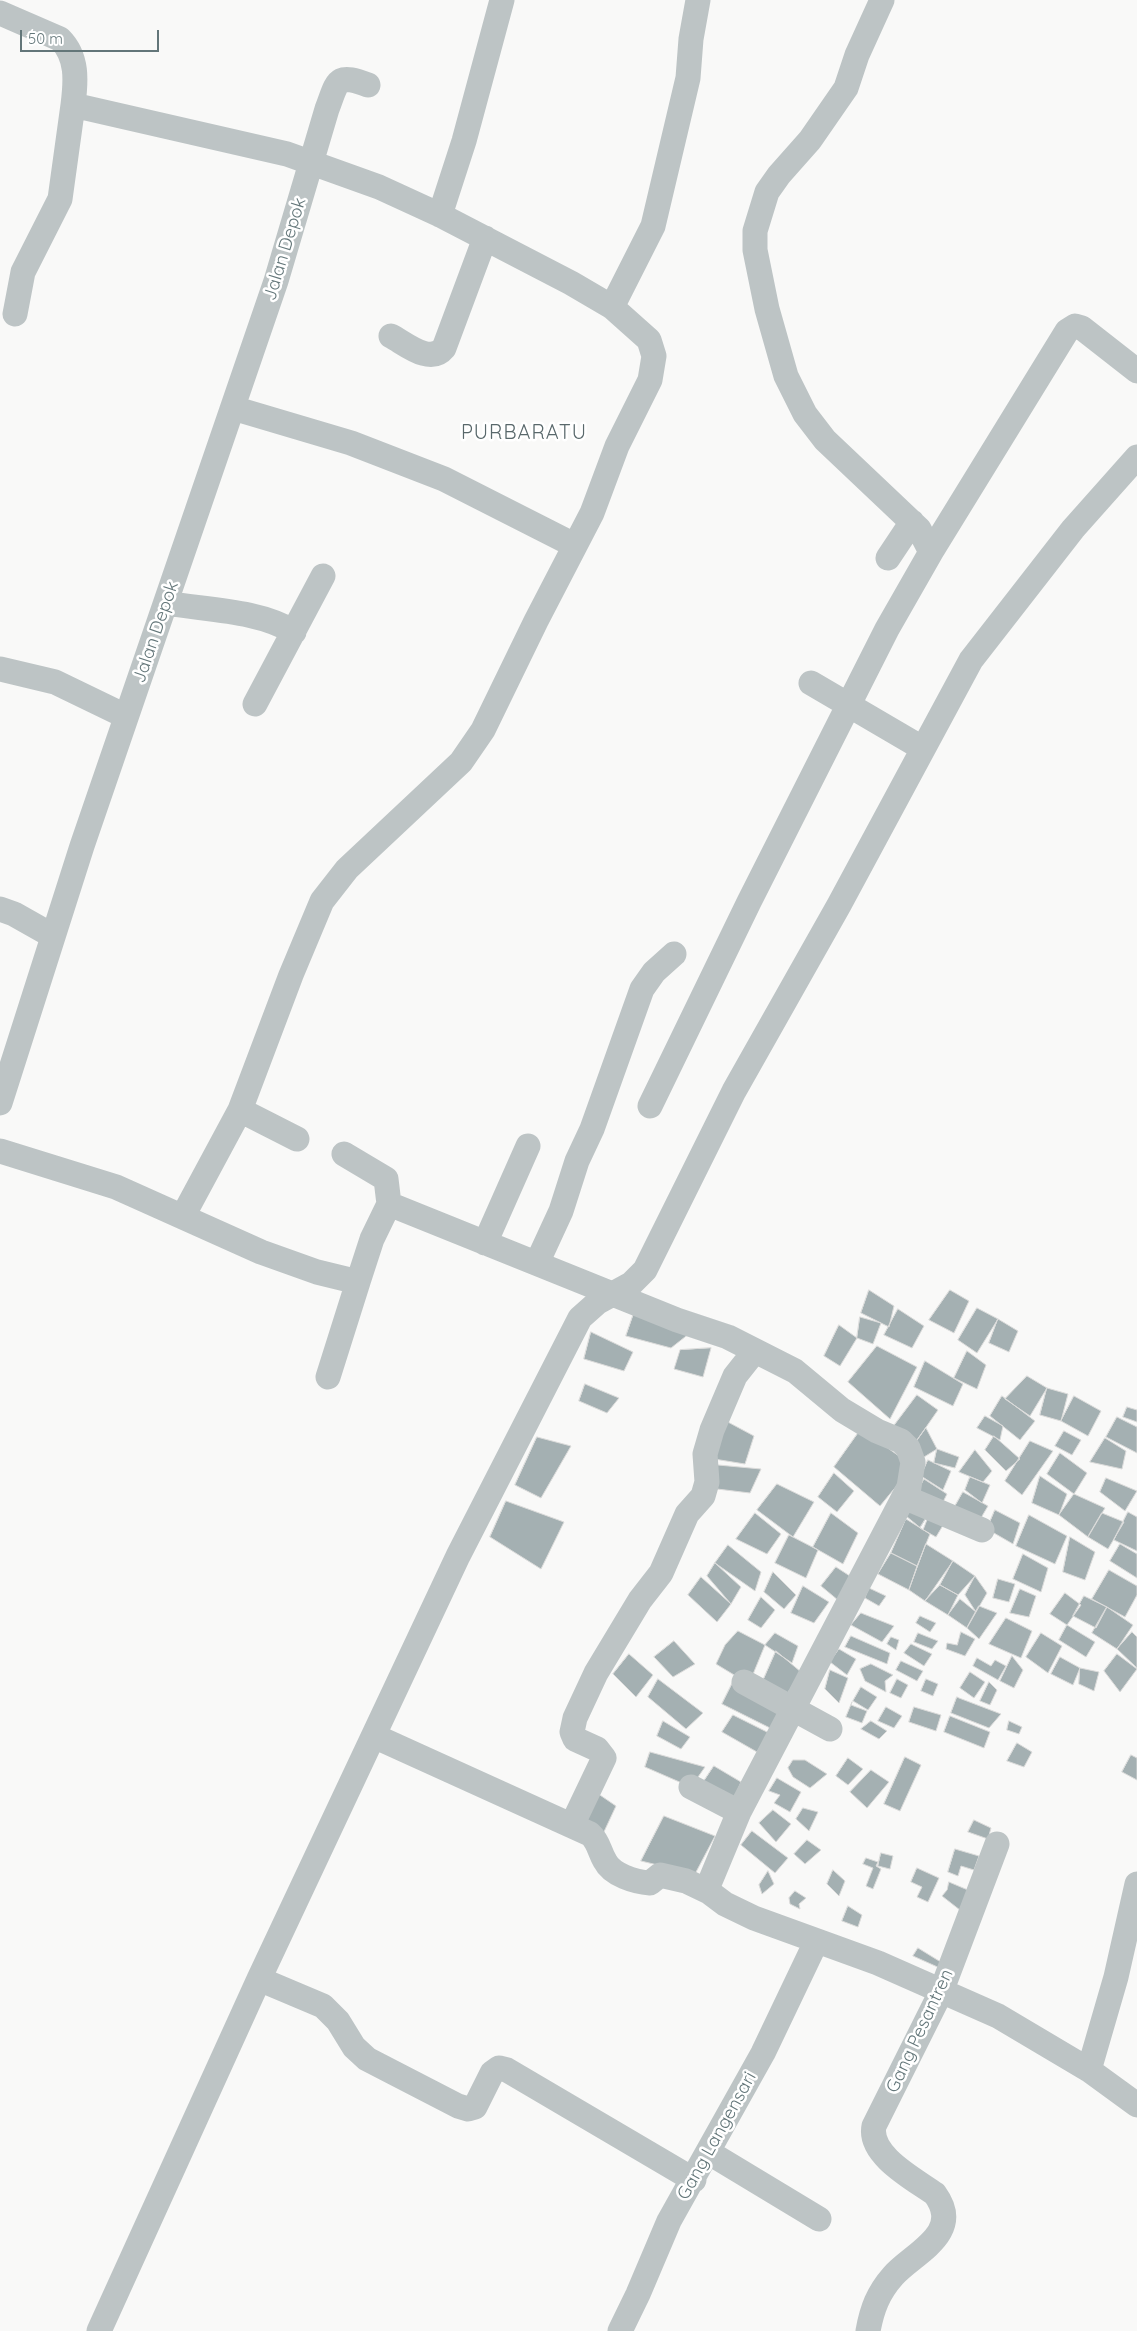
<!DOCTYPE html>
<style>
body{margin:0}
#map{position:relative;width:1137px;height:2331px;overflow:hidden;background:#f9f9f8;font-family:Quicksand,sans-serif}
canvas{display:block}
.scale{position:absolute;left:20px;top:30px;width:139px;height:22px;box-sizing:border-box;border:2px solid #637679;border-top:0;padding-left:6px;font-size:15px;line-height:18px;white-space:nowrap;color:#637679;-webkit-text-stroke:4px #fff;paint-order:stroke}
</style>
<div id="map">
<canvas width="1137" height="2331"></canvas>
<div class="scale">50 m</div>
</div>
<script>
const context = document.querySelector('canvas').getContext('2d');
context.lineJoin = 'round';
function paint(path, color) { context.fillStyle = color; context.fill(path, 'evenodd'); }
function trace(path, color, width, dash) { context.strokeStyle = color; context.lineWidth = width; context.lineCap = dash ? 'butt' : 'round'; context.setLineDash(dash || []); context.stroke(path); }
function drawText(font, color, halo, rows, align = 'center') {
  context.font = font + ' Quicksand,sans-serif'; context.lineWidth = 5; context.setLineDash([]); context.textBaseline = 'middle'; context.strokeStyle = halo; context.fillStyle = color; for (const [text, x, y, turn = 0] of rows) {
    context.save(); context.translate(x, y); context.rotate((+turn || 0) * Math.PI / 180); context.textAlign = isNaN(turn) ? turn : align; if (halo) context.strokeText(text, 0, 0); context.fillText(text, 0, 0); context.restore();
  }
}
const building = new Path2D(`
 M869,1290L894,1306L889,1327L861,1313Z
 M950,1290L969,1301L954,1333L929,1320Z
 M977,1308L998,1319L977,1353L958,1340Z
 M898,1309L924,1326L912,1348L884,1335Z
 M635,1310L690,1333L671,1348L626,1336Z
 M860,1317L881,1323L873,1344L857,1338Z
 M998,1319L1018,1331L1009,1352L989,1343Z
 M839,1325L857,1338L840,1366L824,1356Z
 M591,1332L633,1352L624,1371L584,1359Z
 M877,1346L917,1367L890,1419L848,1382Z
 M711,1348L703,1377L674,1369L680,1350Z
 M967,1351L986,1365L977,1389L954,1378Z
 M925,1361L963,1384L953,1406L914,1387Z
 M1027,1376L1047,1388L1030,1416L1005,1399Z
 M585,1384L619,1398L607,1413L579,1401Z
 M1047,1388L1068,1394L1061,1421L1040,1415Z
 M917,1395L938,1410L915,1443L893,1427Z
 M1002,1396L1035,1421L1020,1440L990,1416Z
 M1074,1396L1101,1411L1088,1436L1061,1421Z
 M1127,1407L1137,1410V1422L1123,1417Z
 M985,1416L1003,1426L1000,1440L977,1428Z
 M1117,1417L1137,1427V1453L1106,1437Z
 M726,1421L754,1436L745,1464L714,1459Z
 M926,1428L937,1449L924,1457L913,1446Z
 M861,1429L913,1466L880,1506L834,1467Z
 M1064,1431L1081,1440L1072,1455L1055,1446Z
 M994,1436L1020,1459L1006,1471L985,1450Z
 M537,1437L571,1446L541,1498L515,1485Z
 M1105,1438L1126,1451L1122,1469L1090,1462Z
 M1030,1441L1053,1451L1022,1495L1005,1481Z
 M937,1449L959,1457L955,1468L934,1463Z
 M975,1450L992,1471L983,1482L959,1472Z
 M1060,1453L1087,1473L1074,1494L1047,1474Z
 M928,1460L951,1471L943,1490L921,1476Z
 M718,1465L761,1469L750,1493L717,1489Z
 M834,1473L854,1491L837,1512L818,1497Z
 M1040,1476L1067,1494L1059,1515L1032,1503Z
 M970,1477L990,1485L982,1503L965,1490Z
 M1106,1478L1137,1491L1125,1511L1100,1492Z
 M924,1479L947,1494L940,1508L915,1498Z
 M777,1484L814,1502L793,1537L757,1510Z
 M963,1492L988,1506L978,1523L954,1508Z
 M1074,1494L1105,1508L1088,1537L1059,1515Z
 M506,1501L564,1522L541,1569L490,1537Z
 M915,1502L930,1512L923,1530L906,1516Z
 M995,1510L1020,1523L1013,1544L987,1529Z
 M930,1512L945,1522L936,1537L920,1528Z
 M1128,1512L1137,1517V1551L1114,1540Z
 M755,1513L781,1534L767,1554L736,1539Z
 M831,1513L858,1533L843,1564L813,1547Z
 M1102,1513L1124,1522L1108,1549L1088,1537Z
 M1029,1515L1067,1536L1055,1564L1016,1546Z
 M906,1519L930,1534L917,1566L891,1553Z
 M789,1535L818,1550L806,1578L775,1563Z
 M1070,1537L1095,1552L1085,1580L1063,1572Z
 M926,1544L953,1561L925,1601L909,1590Z
 M1120,1544L1137,1554V1578L1110,1561Z
 M728,1545L761,1572L755,1591L715,1563Z
 M891,1553L917,1566L909,1590L878,1574Z
 M1023,1554L1048,1568L1041,1592L1013,1579Z
 M953,1561L975,1576L958,1595L940,1585Z
 M715,1563L741,1587L731,1604L707,1576Z
 M836,1567L853,1578L839,1601L821,1586Z
 M1109,1570L1137,1586V1595L1125,1617L1092,1599Z
 M773,1572L796,1595L784,1609L764,1592Z
 M975,1576L987,1593L976,1612L965,1595Z
 M701,1577L731,1604L717,1622L688,1595Z
 M998,1579L1015,1584L1009,1602L993,1598Z
 M940,1585L958,1595L948,1615L925,1601Z
 M803,1586L829,1602L814,1623L791,1613Z
 M869,1588L886,1596L879,1606L865,1598Z
 M1020,1589L1036,1596L1029,1617L1010,1613Z
 M1065,1593L1081,1605L1067,1625L1050,1614Z
 M1084,1596L1107,1607L1096,1628L1073,1616Z
 M761,1597L775,1610L761,1628L748,1620Z
 M960,1599L976,1612L967,1628L948,1615Z
 M979,1606L997,1613L979,1639L967,1628Z
 M1107,1607L1133,1625L1117,1649L1092,1633Z
 M861,1613L894,1626L882,1642L851,1625Z
 M920,1616L936,1623L930,1632L916,1623Z
 M1006,1618L1032,1631L1021,1658L989,1644Z
 M1067,1625L1095,1642L1086,1657L1059,1640Z
 M738,1631L765,1645L749,1684L716,1664L725,1645Z
 M961,1632L975,1639L965,1656L946,1649L947,1643L957,1645Z
 M1132,1632L1137,1637V1668L1117,1649Z
 M775,1633L798,1646L792,1663L765,1645Z
 M918,1633L938,1641L932,1649L914,1642Z
 M1041,1633L1062,1646L1048,1673L1026,1657Z
 M851,1636L890,1653L887,1664L845,1647Z
 M891,1637L899,1640L896,1650L887,1644Z
 M674,1641L695,1664L673,1677L654,1657Z
 M911,1644L932,1654L924,1666L904,1653Z
 M839,1649L856,1659L847,1675L830,1662Z
 M776,1651L801,1672L787,1694L762,1683Z
 M629,1654L653,1675L636,1697L613,1674Z
 M1117,1654L1137,1669L1120,1692L1104,1671Z
 M1012,1656L1023,1670L1014,1688L1000,1681Z
 M1060,1657L1080,1668L1073,1685L1051,1674Z
 M977,1658L991,1666L995,1660L1006,1666L998,1680L973,1666Z
 M901,1661L923,1671L917,1681L896,1670Z
 M871,1664L893,1675L885,1681L886,1692L865,1681L860,1669Z
 M1080,1668L1099,1672L1094,1691L1079,1684Z
 M830,1670L848,1678L839,1703L825,1689Z
 M970,1672L985,1682L974,1698L960,1688Z
 M658,1679L703,1713L686,1729L648,1697Z
 M897,1679L908,1685L901,1698L890,1693Z
 M926,1679L938,1684L933,1696L921,1691Z
 M734,1680L782,1708L770,1728L722,1704Z
 M989,1682L997,1690L990,1705L980,1701Z
 M861,1687L877,1697L868,1710L853,1701Z
 M957,1697L959,1698L1001,1714L989,1728L951,1713Z
 M852,1702L851,1705L867,1711L862,1723L846,1717Z
 M886,1707L902,1716L894,1728L878,1721Z
 M914,1707L941,1715L936,1731L909,1722Z
 M733,1715L769,1733L757,1752L722,1732Z
 M950,1716L990,1732L984,1748L944,1732Z
 M663,1721L690,1737L681,1749L657,1736Z
 M871,1721L887,1731L879,1739L861,1729Z
 M1009,1721L1022,1727L1019,1734L1007,1730Z
 M1017,1743L1032,1752L1024,1767L1007,1761Z
 M650,1752L705,1767L691,1787L645,1767Z
 M1131,1755L1137,1758V1780L1122,1772Z
 M905,1757L921,1765L900,1811L884,1804Z
 M848,1758L863,1769L848,1785L836,1776Z
 M793,1760H805L827,1774L810,1788L793,1777L788,1768Z
 M714,1766L741,1782L732,1804L702,1784Z
 M871,1770L889,1782L867,1808L850,1792Z
 M777,1778L801,1792L790,1812L774,1803L780,1795L769,1791Z
 M597,1793L616,1806L602,1836L580,1824Z
 M803,1808L818,1812L809,1831L796,1819Z
 M773,1810L791,1824L776,1842L759,1823Z
 M664,1816L715,1836L695,1874L641,1861Z
 M974,1820L991,1828L988,1839L968,1832Z
 M752,1831L788,1858L775,1873L741,1845Z
 M807,1840L821,1850L805,1864L794,1854Z
 M955,1849L979,1856L974,1870L961,1866L958,1876L948,1872Z
 M881,1853L893,1856L890,1869L878,1866Z
 M866,1858L878,1862L876,1866L881,1869L873,1889L866,1886L873,1868L863,1864Z
 M917,1868L939,1878L928,1902L917,1897L922,1887L911,1882Z
 M833,1870L845,1881L839,1896L827,1884Z
 M768,1871L774,1884L762,1894L759,1885Z
 M949,1882L975,1893L965,1914L942,1896L947,1890Z
 M795,1891L806,1898L799,1904L800,1909L790,1904L789,1898Z
 M848,1906L862,1915L858,1927L842,1921Z
 M918,1948L944,1964L942,1969L913,1956Z`);
paint(building, '#a4b0b2');
trace(building, '#dbdbda', 1);
trace(new Path2D(`
 M882,0L857,55L846,88L810,140L779,175L767,192L755,231V250L767,309L786,376L805,414L825,440L919,529L931,552
 M0,13L60,39C78,57 76,81 73,105L287,154L379,187L440,215L571,283L612,307L649,340L654,356L650,380L617,446L592,513L536,621L483,730L461,762L347,869L322,901L291,975L240,1110L183,1216
 M440,215L464,141L502,0
 M612,307L653,226L688,78L691,39L698,0
 M15,314L23,272L60,199L73,105
 M391,336C406,344 430,365 444,348L485,238
 M233,408L351,443L444,479L574,545
 M888,558L912,522
 M166,603C206,610 259,610 294,632
 M0,669L55,682L117,712L127,714
 M811,683L922,748
 M255,704L323,576
 M0,909L14,914L53,936
 M0,1103L82,846L276,281L327,109C338,80 336,73 368,85
 M650,1106L749,902L887,629L931,552L1067,331L1075,326L1082,328L1137,371
 M240,1110L297,1139
 M0,1151L116,1187L261,1252L317,1272L358,1282L372,1239L389,1204L677,1320L728,1337L795,1371L842,1410L877,1431L901,1441L908,1448L913,1462L909,1487L739,1812L709,1884V1892L725,1904L754,1918L878,1963L998,2016L1089,2070L1137,2105
 M344,1154L386,1179L389,1204
 M485,1243L528,1146
 M537,1263L561,1211L577,1161L592,1129L642,989L654,972L674,954
 M328,1377L358,1282
 M904,1497L982,1530
 M744,1682L830,1729
 M374,1736L590,1834C599,1842 599,1851 605,1861C612,1875 635,1882 650,1883L660,1875L686,1881L709,1892
 M691,1787L739,1812
 M572,1825L604,1758L597,1749L575,1739L572,1732L575,1718L596,1673L640,1600L661,1573L687,1514L703,1496L707,1482L705,1454L712,1430L735,1376L754,1352
 M259,1979L323,2006L338,2021L354,2047L367,2059L458,2106L468,2109L475,2107L492,2073L499,2068L507,2070L694,2180
 M1089,2070L1116,1977L1137,1884
 M708,2152L819,2219
 M99,2331L259,1979L458,1556L580,1318L598,1302L631,1284L645,1270L734,1091L839,905L971,660L1073,529L1137,457
 M620,2331L638,2294L669,2221L763,2053L816,1942
 M868,2331C872,2309 878,2293 893,2276C913,2253 964,2234 935,2194C914,2179 868,2155 874,2126L941,1992L997,1844`), '#bdc4c5', 25);
drawText('18px', '#637679', '#fff', [
 ["Jalan Depok",285,249,-73],
 ["Jalan Depok",156,632,-71],
 ["Gang Pesantren",920,2031,-65],
 ["Gang Langensari",717,2136,-61]
]);
context.letterSpacing = '1px';
drawText('20px', '#59686b', '#fff', [
 ["PURBARATU",524,433]
]);
context.letterSpacing = '0px';
</script>
